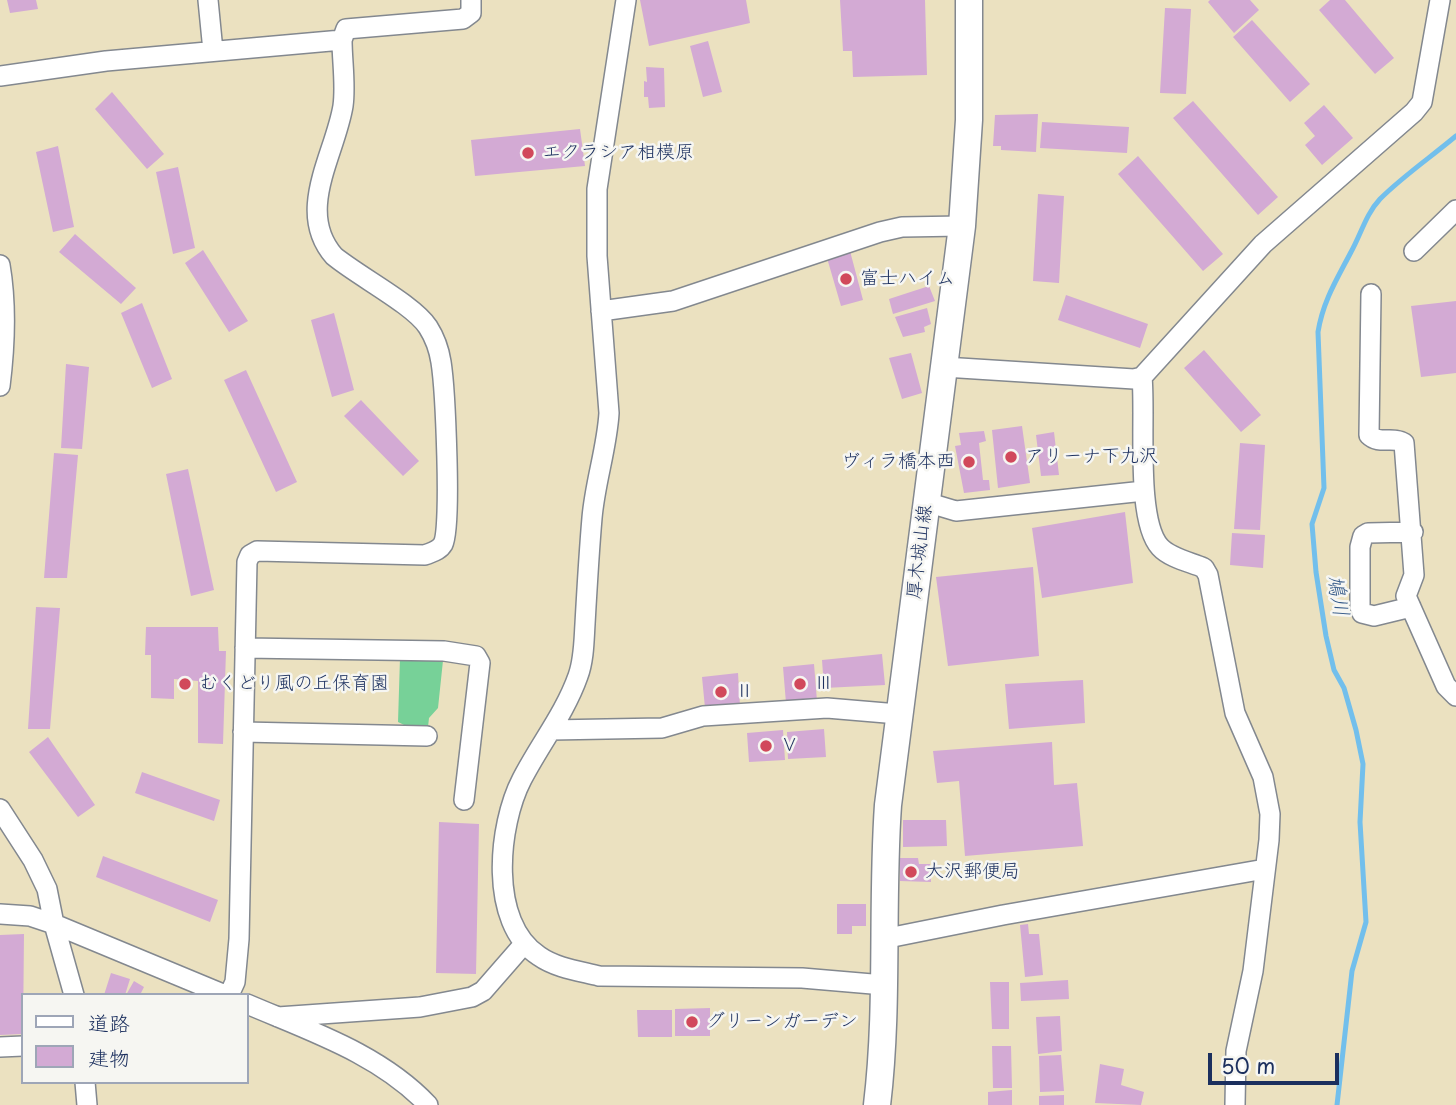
<!DOCTYPE html>
<meta charset="utf-8">
<style>
body{margin:0}
#map{position:relative;width:1456px;height:1105px;overflow:hidden;background:#ebe1c0;font-family:"Playpen Sans","Klee One",sans-serif}
canvas{display:block}
.legend{position:absolute;left:21px;top:993px;width:228px;height:91px;box-sizing:border-box;background:#f6f6f2;border:2px solid #9ea6b7;margin:0;padding:9px 12px;list-style:none;font-size:21px;color:#1b2f5e}
.legend li{display:flex;align-items:center;gap:14px;height:35px}
.legend b{width:35px;border:2px solid #9ea6b7}
.scale{position:absolute;left:1208px;top:1053px;width:131px;height:32px;box-sizing:border-box;border:4px solid #1b2f5e;border-top:0;padding-left:9px;font-size:21px;line-height:24px;white-space:nowrap;color:#1b2f5e;-webkit-text-stroke:5px #f6f6f2;paint-order:stroke}
</style>
<div id="map">
<canvas width="1456" height="1105"></canvas>
<ul class="legend">
<li><b style="height:9px;background:#fff"></b>道路</li>
<li><b style="height:19px;background:#d3aad4"></b>建物</li>
</ul>
<div class="scale">50 m</div>
</div>
<script>
const context = document.querySelector('canvas').getContext('2d');
context.lineJoin = 'round';
function paint(path, color) { context.fillStyle = color; context.fill(path, 'evenodd'); }
function trace(path, color, width, dash) { context.strokeStyle = color; context.lineWidth = width; context.lineCap = dash ? 'butt' : 'round'; context.setLineDash(dash || []); context.stroke(path); }
function drawText(font, color, halo, rows, align = 'center') {
  context.font = font + ' "Playpen Sans","Klee One",sans-serif'; context.lineWidth = 5; context.setLineDash([]); context.textBaseline = 'middle'; context.strokeStyle = halo; context.fillStyle = color; for (const [text, x, y, turn = 0] of rows) {
    context.save(); context.translate(x, y); context.rotate((+turn || 0) * Math.PI / 180); context.textAlign = isNaN(turn) ? turn : align; if (halo) context.strokeText(text, 0, 0); context.fillText(text, 0, 0); context.restore();
  }
}
paint(new Path2D(`
 M444,651L438,708L429,718L427,736L398,722L400,658Z`), '#77d198');
trace(new Path2D(`
 M1337,1105L1352,971L1366,922L1360,822L1363,764L1356,730L1344,688L1334,670L1326,636L1316,572L1312,524L1324,488L1318,332C1323,301 1337,279 1351,252C1361,234 1366,214 1380,199C1403,176 1431,157 1456,136`), '#72bfec', 5);
paint(new Path2D(`
 M7,0H36L38,9L10,13Z
 M640,0H746L750,23L649,46Z
 M840,0H925L927,75L853,77L852,51H843Z
 M1210,0H1250L1259,10L1234,33L1208,2Z
 M1330,0H1345L1394,58L1375,74L1319,10Z
 M1165,8L1191,9L1186,94L1160,93Z
 M1252,20L1310,84L1290,102L1233,37Z
 M708,41L722,92L703,97L690,46Z
 M646,67L664,68L665,107L649,108L648,97H644V81L647,82Z
 M112,92L164,154L147,169L95,109Z
 M1193,101L1278,197L1258,215L1173,118Z
 M1324,105L1353,138L1322,165L1305,145L1315,136L1304,123Z
 M1038,114L1036,152L1001,150V146H993L995,115Z
 M1042,122L1129,127L1127,153L1040,148Z
 M580,129L585,166L475,176L471,140Z
 M58,146L74,227L53,232L36,152Z
 M1138,156L1223,254L1203,271L1118,174Z
 M178,167L195,248L173,254L156,172Z
 M1038,194L1064,196L1059,283L1033,281Z
 M75,234L136,288L121,304L59,252Z
 M203,250L248,321L229,332L185,263Z
 M850,251L863,300L841,306L827,258Z
 M929,286L935,301L893,314L889,299Z
 M1066,295L1148,324L1140,348L1058,320Z
 M1456,301V373L1421,377L1411,306Z
 M142,303L172,379L152,388L121,313Z
 M927,308L931,324L924,327L925,332L903,337L895,317Z
 M334,313L354,390L332,397L311,320Z
 M1204,350L1261,415L1241,432L1184,368Z
 M911,353L922,393L902,399L889,358Z
 M66,364L89,367L82,449L61,448Z
 M246,370L297,482L276,492L224,380Z
 M361,400L419,461L403,476L344,416Z
 M1022,426L1030,483L998,488L992,430Z
 M984,431L986,441L979,443L983,480H989L990,490L964,493L955,446L961,445L959,433Z
 M1054,432L1059,475L1041,476L1036,435Z
 M1240,443L1265,445L1260,530L1234,529Z
 M54,453L78,455L67,578H44Z
 M188,469L214,590L191,596L166,474Z
 M1125,512L1133,583L1042,598L1032,528Z
 M1232,533L1265,535L1263,568L1230,565Z
 M1033,567L1039,656L948,666L936,577Z
 M36,607L60,608L50,729H28Z
 M146,627H218L219,651H226L223,744L198,743V681L174,679V699L151,698V655H145Z
 M882,654L885,685L824,688L822,660Z
 M814,664L817,701L786,703L783,667Z
 M738,673L740,706L705,708L702,677Z
 M1083,680L1085,723L1009,729L1005,684Z
 M824,729L826,757L788,759L787,732Z
 M783,730L785,760L749,762L747,733Z
 M48,737L95,805L78,817L29,752Z
 M1052,742L1054,785L1077,783L1083,846L965,856L959,781L937,783L933,751Z
 M142,772L220,800L214,821L135,793Z
 M903,820H946L947,846L903,847Z
 M439,822L479,824L476,974L436,973Z
 M103,856L218,900L210,922L96,877Z
 M900,858H918L919,864H930L931,882L900,881Z
 M837,904H866V926H852V934H837Z
 M1028,924L1029,934H1039L1043,975L1025,977L1020,925Z
 M24,934L23,1034L0,1035V935Z
 M111,973L130,979L125,995H104Z
 M1068,980L1069,999L1021,1001L1020,983Z
 M134,981L144,987L140,995H126Z
 M990,982H1009V1029H992Z
 M710,1008V1036H675V1009Z
 M637,1010H672V1037H638Z
 M1060,1016L1062,1051L1038,1054L1036,1017Z
 M992,1046H1011L1012,1088H993Z
 M1061,1055L1064,1091L1040,1092L1039,1056Z
 M1100,1064L1124,1069L1121,1085L1144,1092L1141,1105L1095,1103Z
 M1012,1090V1105H988V1092Z
 M1064,1095V1105H1039V1096Z`), '#d3aad4');
const minor = new Path2D(`
 M208,0L213,51
 M626,0L597,189V256L609,413C607,448 595,482 592,518C589,553 587,588 585,624C584,640 584,660 578,676C565,713 540,744 522,779C498,825 488,923 539,956C556,968 579,971 599,976L802,978L884,985
 M342,40L346,29L463,19L471,13V0
 M0,76L106,61L342,40C342,61 346,85 343,106C335,155 295,211 334,256C358,276 414,305 428,327C435,338 439,349 441,362C445,387 452,527 443,544C439,551 432,552 425,555L257,551L250,555L247,562L239,939L235,982L229,995
 M1414,251L1456,210
 M0,265C7,306 5,346 0,386
 M1371,294L1369,435C1379,445 1393,436 1404,443L1414,575L1406,596L1446,686L1456,696
 M601,311L673,301L880,232L902,227L962,226
 M944,367L1134,379L1142,377L1263,244L1414,112L1422,102L1440,0
 M1142,377C1146,416 1135,520 1160,547C1170,558 1190,562 1204,568L1208,575L1235,713L1263,777L1270,814L1269,840L1253,971L1236,1051L1235,1105
 M926,502L956,511L1144,491
 M1411,607L1374,616L1362,613L1360,607V547L1363,536L1368,533L1413,532
 M245,648L444,651L476,656L480,663L464,800
 M551,730L662,728L703,716L827,708L898,714
 M243,732L427,736
 M0,809L33,860L47,889L54,924L74,995
 M0,914L30,916L54,924L225,995
 M883,939L1003,915L1265,869
 M247,1004C310,1031 380,1054 428,1105
 M278,1017L420,1007L472,997L483,991L524,944
 M0,1047L23,1046
 M85,1082L87,1105`);
const major = new Path2D(`
 M877,1105C889,1006 881,905 888,805L962,226L969,120V0`);
trace(minor, '#83888f', 22);
trace(major, '#83888f', 29);
trace(minor, '#fff', 19);
trace(major, '#fff', 26);
for (const [x, y, r, color] of [
 [528,153,7,"#d1495b"],
 [846,279,7,"#d1495b"],
 [1011,457,7,"#d1495b"],
 [969,462,7,"#d1495b"],
 [185,684,7,"#d1495b"],
 [800,684,7,"#d1495b"],
 [721,692,7,"#d1495b"],
 [766,746,7,"#d1495b"],
 [911,872,7,"#d1495b"],
 [692,1022,7,"#d1495b"]
]) { const dot = new Path2D(); dot.arc(x, y, r, 0, 2 * Math.PI); context.fillStyle = color; context.fill(dot); trace(dot, '#f6f6f2', 2.5); }
drawText('19px', '#1b2f5e', '#f6f6f2', [
 ["エクラシア相模原",542,153],
 ["富士ハイム",860,279],
 ["アリーナ下九沢",1025,457],
 ["ヴィラ橋本西",955,462,"right"],
 ["むくどり風の丘保育園",199,684],
 ["Ⅲ",814,684],
 ["Ⅱ",735,692],
 ["Ⅴ",780,746],
 ["大沢郵便局",925,872],
 ["グリーンガーデン",706,1022]
], 'left');
drawText('19px', '#1b2f5e', '#f6f6f2', [
 ["厚木城山線",920,552,-83]
]);
drawText('italic 21px', '#355a89', '#f6f6f2', [
 ["鳩川",1337,596,80]
]);
</script>
